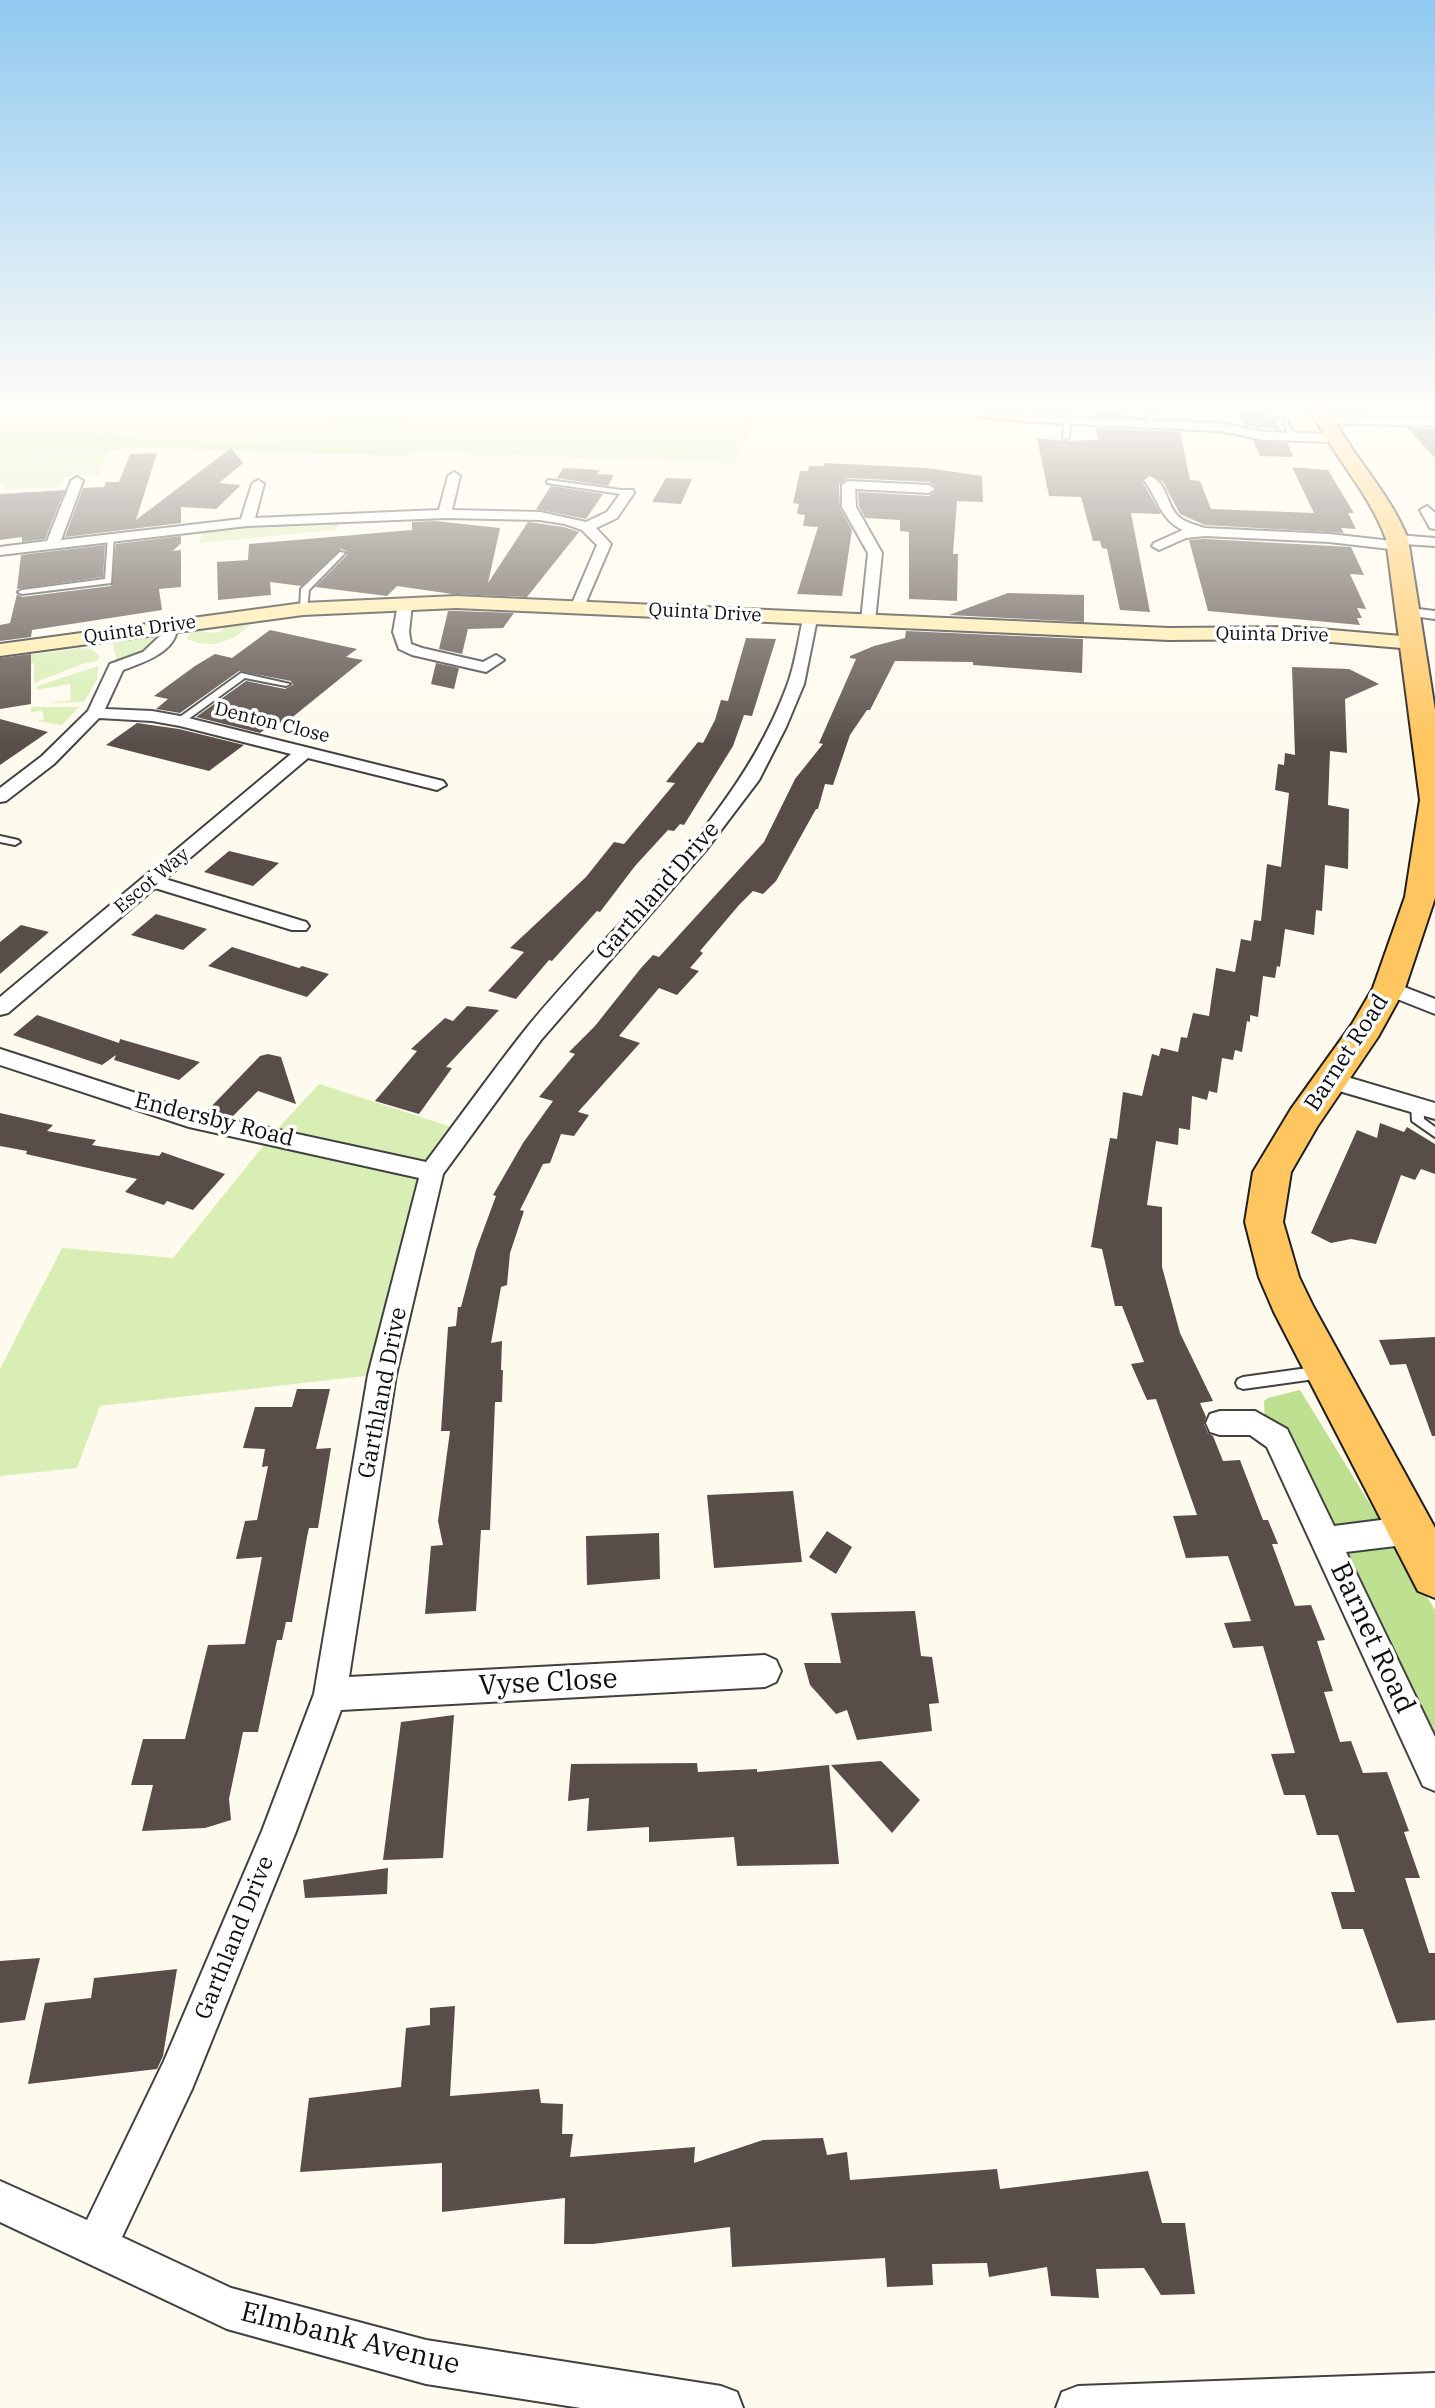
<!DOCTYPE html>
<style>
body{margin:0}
canvas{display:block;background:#fffaee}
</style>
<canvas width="1435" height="2408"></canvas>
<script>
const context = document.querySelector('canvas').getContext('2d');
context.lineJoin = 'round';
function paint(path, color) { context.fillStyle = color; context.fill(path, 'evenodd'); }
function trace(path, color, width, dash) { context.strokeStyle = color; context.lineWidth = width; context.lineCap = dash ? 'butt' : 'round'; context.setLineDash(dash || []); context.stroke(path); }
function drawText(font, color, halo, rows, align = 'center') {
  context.font = font + ' "IBM Plex Serif",serif'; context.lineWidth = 7; context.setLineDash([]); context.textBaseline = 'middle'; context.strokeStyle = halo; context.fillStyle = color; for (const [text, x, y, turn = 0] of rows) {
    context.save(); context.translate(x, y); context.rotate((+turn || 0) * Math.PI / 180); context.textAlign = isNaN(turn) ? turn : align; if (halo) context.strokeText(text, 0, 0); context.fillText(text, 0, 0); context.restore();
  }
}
paint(new Path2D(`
 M0,409H750L744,444L734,463L113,442L32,450L92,448L108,453L98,475L65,477L59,487L3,490L5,485H0Z
 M347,516L335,530L199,543L204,526Z
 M250,625C232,642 211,650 187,639L188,634L200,630L209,633L220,632L225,626Z
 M169,627L148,655L118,666L111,635Z
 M80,648L91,649L100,656L97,661L82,664L34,683V663L7,666V658Z
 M98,666L97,680L84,702L48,703L71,700L70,684L37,690V686Z
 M31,707H79L62,725L38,721L44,719L42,711L31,712Z
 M319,1084L464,1131L432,1172L410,1267L365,1376L100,1406L77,1468L0,1476V1369L62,1248L173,1258L272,1135Z`), '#d9eeb4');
paint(new Path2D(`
 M372,409L406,410C390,441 365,435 336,433L332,425Z
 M0,425L72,426L111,437L150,439L275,446L417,449L404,456L130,447L105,452L92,448L0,450Z
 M1300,1390L1435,1610V1774L1265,1428L1264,1401L1268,1398Z`), '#bee091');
paint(new Path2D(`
 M1095,409H1121L1122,415L1144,418L1096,416Z
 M1238,409H1264L1268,418L1276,420L1281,430L1246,426Z
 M1095,428L1180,432L1190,480L1200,481L1211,509L1314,513L1292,467L1328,470L1354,513H1348L1356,529L1341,528L1344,533L1205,525L1180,514L1163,482L1149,474L1142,481L1161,514L1131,513L1150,612L1120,610L1107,549L1102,548L1100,541H1093L1081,497L1049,496L1037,438L1065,441L1099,440Z
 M1407,428L1435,429V458Z
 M1253,440L1287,443L1294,457L1260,456Z
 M231,448L243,463L219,483L241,485L216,509L181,507V523L65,537L83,488L104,487L106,482H119L130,454L157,453L136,520Z
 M825,463L927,468L982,476L983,502L957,501L953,554H958L957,601L909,599V532L900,531V520L865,518L859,506L858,492L929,496L936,491V487L929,482L848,478L839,485L840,508L852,530L842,596L797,594L818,527L803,526L805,515L797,514L799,504L793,503L800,471H808L809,466H824Z
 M563,468L600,470L597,474L614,475L608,486L557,478Z
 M666,478L692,479L681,504L652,502Z
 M551,486L603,494L586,519L536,509Z
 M65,490L45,539L22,542V537L0,540V494Z
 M435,521L500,528L488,583L528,522L564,527L579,532L527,597L452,594L397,586L387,596L315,587L347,555V551L341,549L301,586L270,582L271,595L218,600L217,562L248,560L249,544L412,530V522Z
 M181,536V543L173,551L181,550V587L159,589L162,610L32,630L31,637L0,641V625L10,623L17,594L22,597L111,586L116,544Z
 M1205,539L1351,547L1364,575L1350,574L1366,609L1357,608L1362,618H1357L1360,625L1208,611L1189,540Z
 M105,545L103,577L17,589L21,555Z
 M1008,593L1084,595V622L949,615Z
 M448,611H456L514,613L503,628L468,629L462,654L439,649Z
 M270,630L357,649L346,657L363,660L284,724L275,722L260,733L196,717L246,681L285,689L293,685L291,681L239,671L180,713L156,709L168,699L154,696L195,666L215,654L232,658Z
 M906,631L1083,639L1082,673L973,665V662L895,661L870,710H867L850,735L833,785L825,784L818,809H816L776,881L763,894L753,891L739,905L700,951L703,953L690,968L699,971L677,995L659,988L619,1036L640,1043L578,1112L589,1115L574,1136L561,1134L550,1163L543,1164L520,1210L524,1211L510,1253L507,1285L501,1287L491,1343L502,1341L501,1370H503L502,1402H495L490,1530H481L476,1611L425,1614L431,1546L443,1545L438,1521L450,1431H441L448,1327L456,1326L458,1307H461L476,1250L496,1196L493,1195L523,1143L553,1101L539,1097L575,1054L569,1052L595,1026L641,968L653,955L659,957L764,842L795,779L823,744L819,743L856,659L850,658V656L874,646L905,638Z
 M746,638L776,639L752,716L744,715L733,746L684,825L680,824L674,831L668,830L635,866L600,912L597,911L552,961L549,960L516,999L488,991L524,952L510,948L586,877L614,842L624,844L675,783L666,782L698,742L703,743L715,720L721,700L728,701Z
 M31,654V704L0,709V658Z
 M436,663L459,668L454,689L431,684Z
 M1292,667L1349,669L1379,684L1345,699L1347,753L1330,751L1328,805L1349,809L1348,869L1325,865L1322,911L1316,910L1314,935L1285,929L1280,967L1277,966L1275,978L1263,976L1258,1017L1250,1015V1022L1247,1021L1242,1052L1235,1050L1233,1060L1222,1058L1217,1093L1209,1091L1207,1100L1192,1096L1190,1130L1179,1128L1178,1145L1156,1141L1147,1205L1162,1207V1267L1180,1333L1213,1401L1200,1403L1206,1417L1204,1424L1208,1433L1213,1436L1223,1461L1240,1460L1263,1520H1268L1278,1544H1272L1295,1606L1311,1605L1325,1640L1317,1641L1333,1691L1324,1692L1340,1742L1351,1741L1363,1773L1387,1772L1409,1831L1404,1832L1420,1878H1405L1429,1953H1435V2020L1397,2023L1363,1929H1342L1331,1892H1355L1338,1835H1317L1305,1795H1284L1271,1754L1295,1753L1263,1646L1233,1648L1224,1623L1251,1621L1228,1556L1186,1558L1173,1516L1197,1515L1156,1399L1147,1400L1131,1364L1144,1362L1122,1306H1115L1102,1249L1091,1247L1110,1138L1117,1139L1123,1092L1142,1096L1152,1054L1159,1056L1161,1048L1178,1052L1181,1037L1187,1038L1193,1013L1209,1016L1216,968L1235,972L1241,939L1251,941L1254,920L1261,921L1267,864L1281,867L1289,793L1275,790L1278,764L1284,765L1285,753L1295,755Z
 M0,719L48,732L0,765Z
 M137,723L179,729L244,745L209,771L106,745Z
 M229,851L279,863L253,886L204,872Z
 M156,914L207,929L183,950L131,935Z
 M21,925L49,932L0,974V942Z
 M232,947L299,968L302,966L329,974L307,997L208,966Z
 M467,1006L499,1010L446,1067L452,1068L419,1114L375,1101L417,1051L411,1049L445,1018L453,1021Z
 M37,1015L119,1043L120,1039L200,1062L179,1080L114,1060L116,1055L102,1065L13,1035Z
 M268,1054L281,1057L296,1104L258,1091L232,1117L206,1112L260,1056Z
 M0,1113L53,1125L47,1131L96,1140L92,1145L159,1156L162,1152L225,1174L193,1210L167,1201L164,1205L125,1192L137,1179L26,1154L27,1151L0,1146Z
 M1380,1123L1404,1132L1407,1127L1435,1144V1174L1421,1169L1415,1180L1401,1175L1376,1244L1351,1239L1331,1243L1311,1233L1357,1130L1377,1138Z
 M1435,1337V1436H1432L1406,1364L1390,1365L1379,1340Z
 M297,1389H330L316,1449L331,1448L318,1528H309L307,1537L292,1622H286L282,1640H277L258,1732H243L229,1799L231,1820L205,1828L142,1831L153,1785H131L143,1739H185L208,1645L245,1644L262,1557L236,1559L245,1521L257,1520L268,1466L262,1467L265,1449L243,1448L255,1407H292Z
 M793,1491L802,1562L714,1568L707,1495Z
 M827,1531L852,1547L836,1574L809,1557Z
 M659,1533L660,1579L587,1585L586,1536Z
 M915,1611L921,1656L932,1657L939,1703L929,1704L932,1731L857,1740L847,1710L836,1714L810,1685L804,1663H841L831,1613Z
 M454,1715L443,1858L383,1860L401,1722Z
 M881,1761L920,1800L892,1833L831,1765Z
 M697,1763L698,1772L757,1769V1772L829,1765L839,1864L737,1866L734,1837L649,1842V1827L587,1831L589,1798L568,1801L571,1764Z
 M388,1868L387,1894L305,1898L303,1880Z
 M40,1958L25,2020L0,2023V1961Z
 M177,1969L163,2056L157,2069L28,2084L45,2003L91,1998L94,1978Z
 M455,2006L450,2096L539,2089L541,2103L563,2104L562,2134H573L570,2157L695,2147L694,2163L763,2140L823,2138L827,2155L847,2152L850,2180L997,2169L1000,2189L1148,2171L1162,2223H1185L1195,2294L1161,2295L1144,2268L1096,2269L1099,2298L1051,2296L1047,2267L989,2277L987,2263L932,2264L933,2285L887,2287L885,2258L732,2267L730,2227L593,2244H564L565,2198L442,2212V2163L300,2172L309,2098L401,2087L406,2028L430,2025V2008Z`), '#584d49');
const lane = new Path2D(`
 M1145,409H1151L1153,427L1148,426Z
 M1270,409H1276L1278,417H1274Z
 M979,414L1035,418L1038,420L1035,422L981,417Z
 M1067,419L1070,421L1069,437L1066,439L1063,437L1064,421Z
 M1283,420H1287L1292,430L1308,437V439L1287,432Z
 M549,480L628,491L631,493L628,495L547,483V481Z
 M111,534L114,536L111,583L22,594L18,592L22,590L105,579L108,536Z
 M340,552L345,553L309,590L307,609L300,611L301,589Z
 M241,673L290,684L286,686L245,678L183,723H177V719Z
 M0,836L18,840L20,842L15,845L0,842Z
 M1417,1101L1423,1105L1424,1119L1435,1127V1137L1412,1121L1411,1105Z
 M1322,1366L1327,1368L1329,1372L1327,1376L1322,1378L1243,1389L1238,1387L1236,1383L1238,1379L1243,1377Z`);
const street = new Path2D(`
 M1035,416L1219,423L1265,432L1333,434L1339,438L1333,442L1265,440L1219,431L1031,422V418Z
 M1322,417L1435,418V426L1318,423L1316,421Z
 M454,472L460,476L452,510L540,512L586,522L607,512L623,490H633L634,493L617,518L596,528L611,544L583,609H573L571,606L597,545L582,530L565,524L540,520L445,518L247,526L0,555V547L47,541L71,481L77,477L83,481L61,540L241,519L252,484L258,480L264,484L255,518L439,510L448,476Z
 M1150,476C1168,483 1166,506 1179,517C1186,523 1196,525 1205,528L1329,534L1392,541V536L1397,535L1435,538V546L1404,544V549L1399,550L1329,542L1205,536L1186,538L1159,550L1152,546L1154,543L1183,530C1160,520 1158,498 1144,480Z
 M848,481L929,485L935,489L929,493L855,489L856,507L882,553L875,621L868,625L861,621L868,553L842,507V485Z
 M1427,506L1435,513V529L1430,528L1420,510Z
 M405,600L412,604L409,632L411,644L422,648L483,662L496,655L504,660L486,672L412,655L399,649L393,632L398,604Z
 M1409,608L1435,611V619L1404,615L1402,612L1404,609Z
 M810,615L817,619L804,684L786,727L759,780L706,850L541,1040L443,1174L396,1375L349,1677L765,1655L776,1660L781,1671L776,1682L765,1687L341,1710L295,1834L192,2089L122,2237L231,2288L426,2340L721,2386L737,2392L743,2408H581L426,2384L227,2329L0,2222V2181L87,2220L164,2061L262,1831L314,1694L368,1375L419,1178L189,1127L0,1065V1049L191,1111L426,1162C459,1118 491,1073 525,1030C615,919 736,824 787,686C795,665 798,641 803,619Z
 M169,622L177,627C177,652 142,663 123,670L105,709L152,711L180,716L443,781L446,785L437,790L308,758L165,879L306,922L309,926L306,930H292L155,888L8,1013L0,1015V997L291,754L180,726L152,721L99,718L54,764L6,801L0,802V788L42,756L88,711L110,664L143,652L161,635L164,624Z
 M1389,981L1435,999V1014L1382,993L1379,988L1382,983Z
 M1330,1072L1435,1103V1119L1322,1086L1319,1080L1322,1074Z
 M1220,1411H1255L1287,1429L1334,1526L1412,1516L1423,1520L1427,1530L1423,1540L1412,1544L1346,1552L1435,1737V1791L1423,1786L1267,1447L1250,1435H1220L1210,1432L1206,1423L1210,1414Z
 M1435,2373V2408H1056L1062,2392L1078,2386Z`);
const secondary = new Path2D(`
 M456,596L1169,628L1296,627L1413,637L1420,639L1423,643L1420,647L1413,649L1296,639L1169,640L456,608L303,615L0,656V644L303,603Z`);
const primary = new Path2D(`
 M1310,409H1328C1351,455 1389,491 1408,539L1435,710V898L1405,988L1378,1037L1317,1127L1291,1172L1283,1222L1299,1277L1313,1306L1435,1528V1598L1418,1591L1274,1312L1259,1277L1245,1222L1253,1172L1291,1109L1352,1024L1373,988L1405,897L1420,800L1386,539C1369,492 1332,455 1310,409Z`);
trace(lane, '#414141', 4);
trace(street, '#414141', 4);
trace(secondary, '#303030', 4);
trace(primary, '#1f1f1f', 4);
paint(lane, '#fff');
paint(street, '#fff');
paint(secondary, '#ffeba9');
paint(primary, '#ffc55e');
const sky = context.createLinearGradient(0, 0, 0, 746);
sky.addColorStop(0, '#90c9f0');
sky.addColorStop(0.55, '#fffdf7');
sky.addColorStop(1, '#fffdf700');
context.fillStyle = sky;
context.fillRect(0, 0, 1435, 746);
drawText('19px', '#0e0e0e', '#fff', [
 ["Quinta Drive",705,613,3],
 ["Quinta Drive",140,630,-8],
 ["Quinta Drive",1272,635,1],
 ["Denton Close",272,723,14],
 ["Escot Way",152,881,-40]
]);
drawText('23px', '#0e0e0e', '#fff', [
 ["Garthland Drive",658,891,-49],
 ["Barnet Road",1347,1053,-57],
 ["Endersby Road",214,1120,14],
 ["Garthland Drive",383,1393,-79],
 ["Garthland Drive",235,1938,-68]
]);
drawText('28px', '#0e0e0e', '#fff', [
 ["Barnet Road",1372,1638,65],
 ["Vyse Close",548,1683,-3],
 ["Elmbank Avenue",350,2339,14]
]);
</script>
